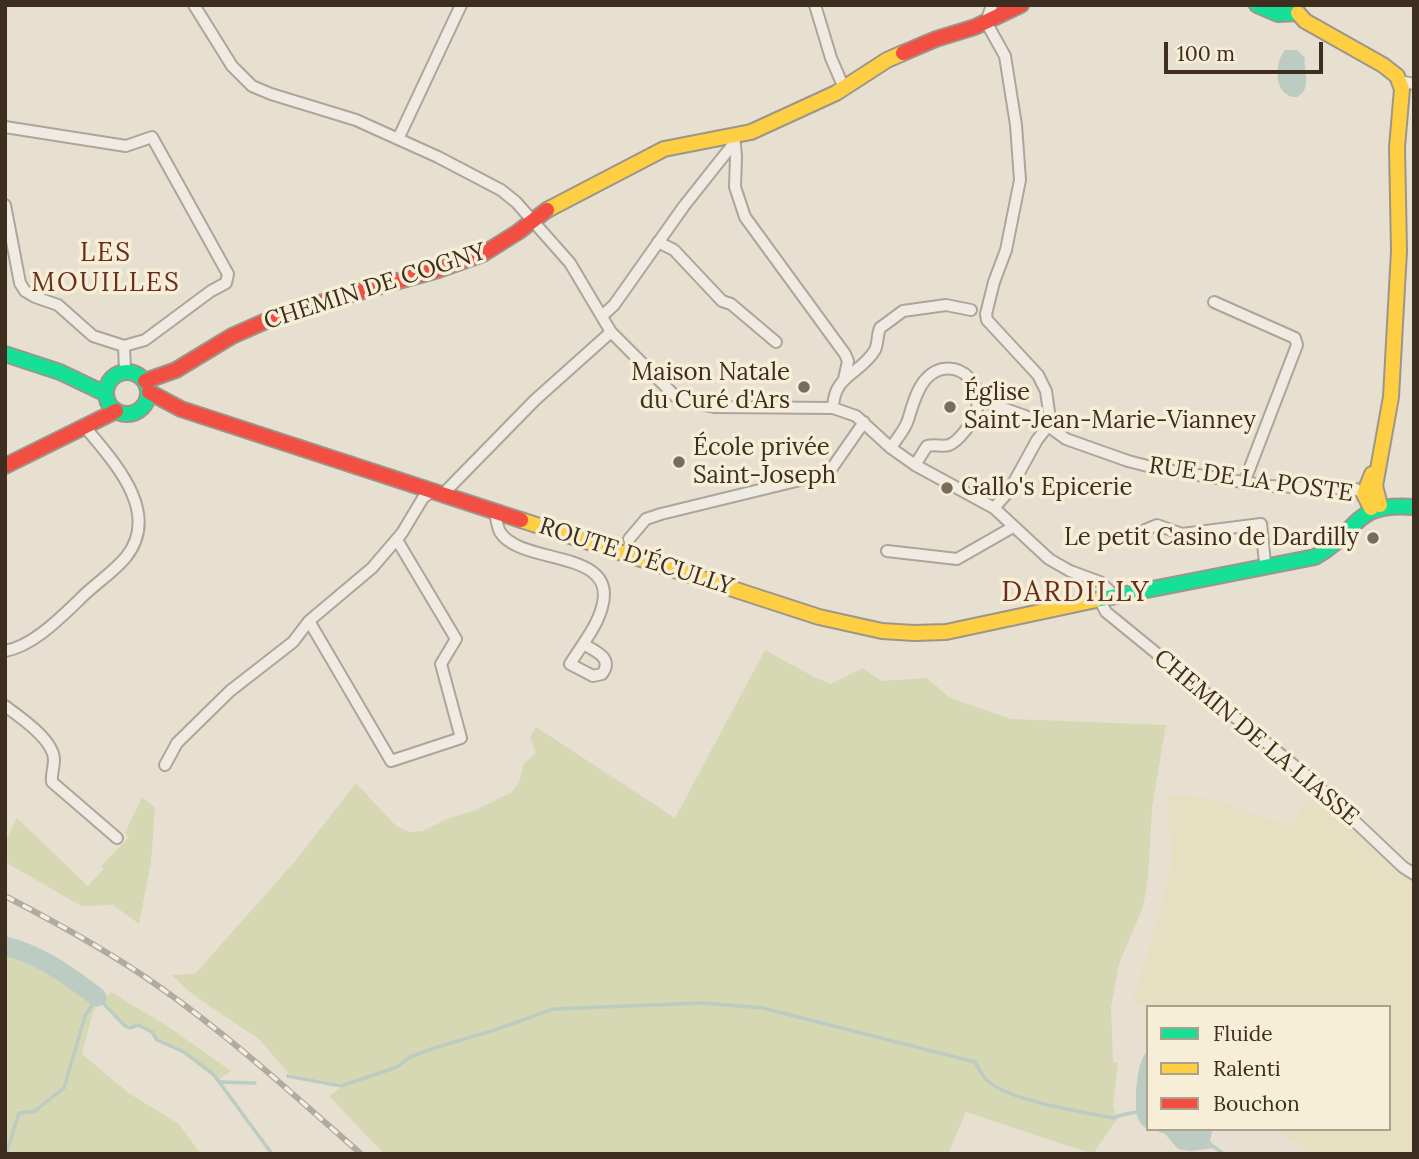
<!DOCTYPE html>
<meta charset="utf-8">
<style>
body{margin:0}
#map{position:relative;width:1419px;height:1159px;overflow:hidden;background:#e7e0d1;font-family:Lora,serif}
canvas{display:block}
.frame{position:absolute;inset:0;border:7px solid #3d2e20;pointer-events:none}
.legend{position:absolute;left:1146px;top:1005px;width:245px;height:126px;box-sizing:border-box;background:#f7eed8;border:2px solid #ada18e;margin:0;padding:9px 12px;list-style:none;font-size:21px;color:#3d2e20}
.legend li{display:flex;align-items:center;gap:14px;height:35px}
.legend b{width:35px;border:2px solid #ada18e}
.scale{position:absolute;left:1164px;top:42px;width:159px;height:32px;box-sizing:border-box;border:4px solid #3d2e20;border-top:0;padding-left:9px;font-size:21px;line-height:24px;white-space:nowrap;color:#3d2e20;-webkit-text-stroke:5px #f7eed8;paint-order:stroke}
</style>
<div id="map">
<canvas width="1419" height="1159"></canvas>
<div class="frame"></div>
<ul class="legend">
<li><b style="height:9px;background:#16e098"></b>Fluide</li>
<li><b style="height:9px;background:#ffcf43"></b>Ralenti</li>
<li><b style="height:9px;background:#f24e42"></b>Bouchon</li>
</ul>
<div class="scale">100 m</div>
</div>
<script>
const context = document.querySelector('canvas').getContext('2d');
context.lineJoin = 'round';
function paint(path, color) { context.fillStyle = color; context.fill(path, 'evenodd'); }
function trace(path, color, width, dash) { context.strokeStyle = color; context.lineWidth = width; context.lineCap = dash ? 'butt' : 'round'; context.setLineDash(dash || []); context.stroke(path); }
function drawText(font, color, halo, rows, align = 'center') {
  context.font = font + ' Lora,serif'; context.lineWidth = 7; context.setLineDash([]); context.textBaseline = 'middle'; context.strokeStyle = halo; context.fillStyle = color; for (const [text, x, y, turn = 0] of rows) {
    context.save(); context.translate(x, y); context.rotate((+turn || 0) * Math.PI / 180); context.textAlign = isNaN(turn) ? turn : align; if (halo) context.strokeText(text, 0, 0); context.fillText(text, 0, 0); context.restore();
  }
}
paint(new Path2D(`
 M1318,789L1414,881V1154H1313L1273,1129H1389V1007H1151L1132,1002L1159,916L1172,861L1168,811L1169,795L1209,798L1289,826Z`), '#e6dfc2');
paint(new Path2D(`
 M765,650L816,678L831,684L863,668L881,681L927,678L950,698L1011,719L1166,725L1152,808L1148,878L1143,907L1119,964L1111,1007L1113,1062L1118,1063L1113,1105L1117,1119L1093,1154L966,1112L948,1154H384L329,1096L345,1085L289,1074L259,1039L192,994L172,975L195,974L296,860L356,783L395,825L409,832L423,831L447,819L476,810L512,792L519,782L524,763L536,753L530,737L536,727L675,818Z
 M142,797L155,808L151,862L139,924L113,905L81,906L5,862V836L8,837L17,818L88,886L104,869L101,866L129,837L125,833Z
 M5,946C42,956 70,977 101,999L93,1012L82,1054L130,1094L179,1124L201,1154H5Z
 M111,992L167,1026L231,1071L218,1080L184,1052L157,1040L152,1032L138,1025C120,1032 112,1013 103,1000Z`), '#d6d7b3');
paint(new Path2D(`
 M1285,50H1297L1305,58C1303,72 1313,88 1297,97C1274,98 1273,64 1285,50Z
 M1146,1053H1148V1129C1143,1126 1142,1126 1139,1121C1133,1109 1136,1063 1146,1053Z
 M1151,1129H1213L1210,1140L1215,1148L1189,1151L1178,1149L1165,1134Z`), '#bcccc2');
trace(new Path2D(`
 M288,1076L341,1086L397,1067L410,1057L434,1048L495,1030L553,1009L702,1003L763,1008L975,1062C978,1067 982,1076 987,1080C1009,1101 1082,1112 1113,1118L1121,1115L1148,1110
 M220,1082L255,1083
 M1211,1145L1224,1154
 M6,1154L19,1113L35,1111L64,1088L85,1016L97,997L125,1026L130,1028L138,1025L152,1032L157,1040L184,1052L214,1075L272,1154`), '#bcccc2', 3.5);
trace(new Path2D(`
 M5,946C41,955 68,975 97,997`), '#bcccc2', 19);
const street = new Path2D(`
 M194,5L232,66L252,86L271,94L356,120L438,157L501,190L516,202L570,263L611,332L676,397L690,402L714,407L833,408L856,416L891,448L915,465L994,508L1049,559L1070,571L1100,582L1116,597
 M815,5L831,58L844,88
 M992,5L986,22L1005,56L1016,125L1020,180L1006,250L994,282L986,314L987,320L1038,375L1046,391L1049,412L1048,426L1037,440L1009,491L994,508
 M1400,81L1414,84
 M5,127L126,146L152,137L228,274L226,283L211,291L145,340L124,346L93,336L58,305L35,297L25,291L20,283L5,205
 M734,135L736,156L735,187L745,217L845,354L848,361L844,379
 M398,139L461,5
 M658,242L674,250L722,301L731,304L776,342
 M1214,302L1295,338L1297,345L1244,483
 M602,316L614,305L684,206L734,143
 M124,346L125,371
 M978,399L1025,416L1048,426L1066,439L1128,461L1159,469L1269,486L1356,489L1364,494
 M833,408C834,374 860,375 875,350C878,344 877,335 880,328L903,311L946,305L971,310
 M891,448C896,439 905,430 908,420C912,407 916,391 925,380C953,348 1001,389 965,431C961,436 955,443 949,445C942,447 935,444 927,446L915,465
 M443,494L535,400L611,332
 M495,511C496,518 497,526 500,532C521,566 619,548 602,607C597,627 581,646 570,664L593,676L602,674C614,658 595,651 583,644
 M1145,530L1157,525L1182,534L1261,524L1265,563
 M629,539L646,519L661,514L825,474L832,468L864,422
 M887,551L957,559L1013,527
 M1100,601L1106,612L1307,776L1403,867L1414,874
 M309,621L391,761L461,738L441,664L456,639L397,540
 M5,651C33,646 59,619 79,600C93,585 113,573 126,557C162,512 113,461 85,427
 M5,706C20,717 54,740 54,760C54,768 51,774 52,782L117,838
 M165,765L177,743L230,691L293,642L309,621L372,568L402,533L423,498L432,491`);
const fast = new Path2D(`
 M1257,5L1278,14L1298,13
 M5,354L60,372L106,394
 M106 393a21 21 0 1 1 42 0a21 21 0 1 1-42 0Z
 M1096,600L1315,557C1361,531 1351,502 1414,507`);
const slow = new Path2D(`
 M1298,13L1305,21L1383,65L1397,76L1402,89L1397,147L1399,251L1391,397L1375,486L1380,505
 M547,210L664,149L751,132L836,93L887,60L903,53
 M1371,508L1364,494L1372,474
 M521,520L819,617L882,631L914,633L946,632L1096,600`);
const jam = new Path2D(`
 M903,53L936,39L975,27L1021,5
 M145,381L176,370L232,336L284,313L438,270L483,254L518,232L547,210
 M149,392L181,409L521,520
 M5,466L116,411`);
trace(street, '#ada599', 14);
trace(fast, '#9c958a', 18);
trace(slow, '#9c958a', 18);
trace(jam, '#9c958a', 18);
trace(street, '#efebe3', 10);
trace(fast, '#16e098', 14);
trace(slow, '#ffcf43', 14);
trace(jam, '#f24e42', 14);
const rail = new Path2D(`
 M5,896C59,924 112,953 161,988C232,1038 296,1097 361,1154`);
trace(rail, '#afaaa2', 6);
trace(rail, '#f7eed8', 3.5, [10]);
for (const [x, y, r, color] of [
 [804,387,7,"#786c5e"],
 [950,407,7,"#786c5e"],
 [679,462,7,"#786c5e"],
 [947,488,7,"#786c5e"],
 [1373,538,7,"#786c5e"]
]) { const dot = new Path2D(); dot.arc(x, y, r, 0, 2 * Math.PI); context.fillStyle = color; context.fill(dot); trace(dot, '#f7eed8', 2.5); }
drawText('24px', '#3d2e20', '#f7eed8', [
 ["CHEMIN DE COGNY",375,287,-18],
 ["RUE DE LA POSTE",1251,480,8],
 ["ROUTE D'ÉCULLY",636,557,18],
 ["CHEMIN DE LA LIASSE",1256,738,40]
]);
drawText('24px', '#3d2e20', '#f7eed8', [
 ["Maison Natale",790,373,"right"],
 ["du Curé d'Ars",790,401,"right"],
 ["Église",964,393],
 ["Saint-Jean-Marie-Vianney",964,421],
 ["École privée",693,448],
 ["Saint-Joseph",693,476],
 ["Gallo's Epicerie",961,488],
 ["Le petit Casino de Dardilly",1359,538,"right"]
], 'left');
context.letterSpacing = '2px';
drawText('26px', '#6b2e1e', '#f7eed8', [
 ["LES",106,254],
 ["MOUILLES",106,284]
]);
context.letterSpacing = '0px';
context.letterSpacing = '2px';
drawText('28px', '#6b2e1e', '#f7eed8', [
 ["DARDILLY",1076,593]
]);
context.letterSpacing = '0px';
</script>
